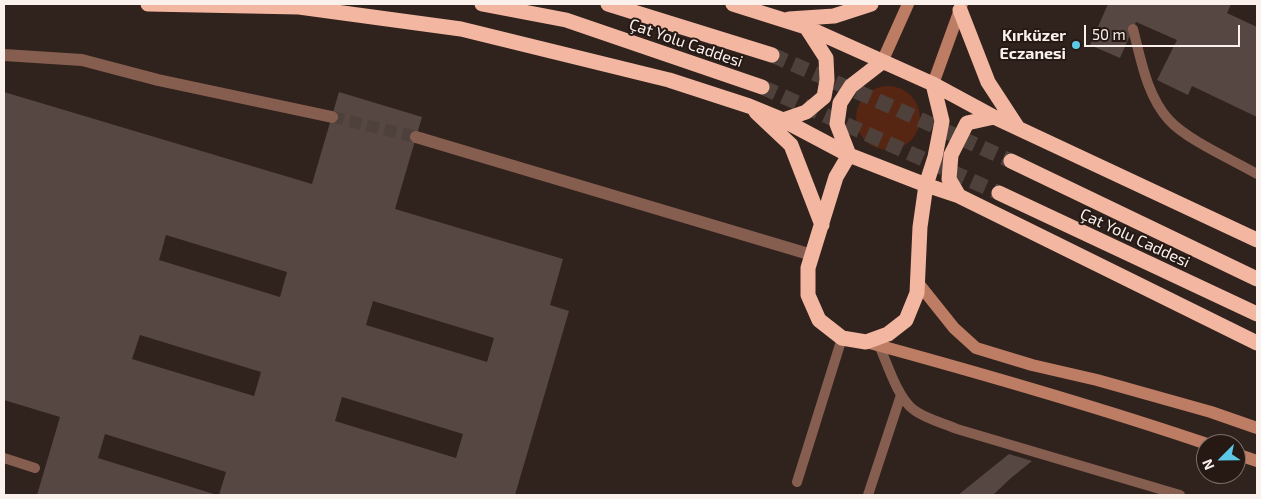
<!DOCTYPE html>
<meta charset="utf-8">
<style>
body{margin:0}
#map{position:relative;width:1261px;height:499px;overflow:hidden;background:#30221d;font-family:"Exo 2",sans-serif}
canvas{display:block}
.frame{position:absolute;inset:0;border:5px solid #faf1ed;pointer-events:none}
.north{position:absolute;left:1196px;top:434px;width:50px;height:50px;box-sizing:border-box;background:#261914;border:1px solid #7b6f6b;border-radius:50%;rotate:247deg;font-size:14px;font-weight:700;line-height:20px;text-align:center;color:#faf1ed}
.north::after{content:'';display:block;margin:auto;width:18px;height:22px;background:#5dc7e8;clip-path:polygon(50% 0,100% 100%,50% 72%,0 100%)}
.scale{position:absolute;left:1084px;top:25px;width:156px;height:22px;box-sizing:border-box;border:2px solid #faf1ed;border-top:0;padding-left:6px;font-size:15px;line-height:18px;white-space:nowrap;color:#faf1ed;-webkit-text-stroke:4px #261914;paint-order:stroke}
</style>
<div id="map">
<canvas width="1261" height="499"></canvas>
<div class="frame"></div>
<div class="north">N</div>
<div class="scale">50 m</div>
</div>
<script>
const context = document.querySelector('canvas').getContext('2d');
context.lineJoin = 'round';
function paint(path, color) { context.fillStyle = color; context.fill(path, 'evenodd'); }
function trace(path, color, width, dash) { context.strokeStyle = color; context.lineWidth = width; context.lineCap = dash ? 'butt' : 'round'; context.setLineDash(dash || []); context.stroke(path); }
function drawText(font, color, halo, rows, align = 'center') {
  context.font = font + ' "Exo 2",sans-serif'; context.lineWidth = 4; context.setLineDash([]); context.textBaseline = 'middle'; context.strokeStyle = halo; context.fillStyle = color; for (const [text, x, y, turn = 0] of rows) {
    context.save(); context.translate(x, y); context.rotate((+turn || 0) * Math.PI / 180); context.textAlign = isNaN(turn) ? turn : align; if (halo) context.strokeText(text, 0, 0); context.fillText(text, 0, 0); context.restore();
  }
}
paint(new Path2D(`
 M856 118a32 32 0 1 1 64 0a32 32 0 1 1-64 0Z`), '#572612');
paint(new Path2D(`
 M1108,4H1231L1227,13L1257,27V117L1192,86L1188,95L1157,80L1177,40L1136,22L1120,58L1090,45Z
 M4,92L312,184L339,92L422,117L395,209L563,259L550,305L569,311L515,495H219L226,472L105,434L98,458L217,495H37L60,417L4,400ZM166,235L287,272L280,297L159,260ZM373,301L494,338L487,362L366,325ZM140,335L261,372L254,396L132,359ZM342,397L463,434L456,458L335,421Z
 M1009,454L1032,461L1011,478L993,495H958Z`), '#574742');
trace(new Path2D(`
 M332,117L416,137`), '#4e413c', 12, [12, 6]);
trace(new Path2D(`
 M772,55L897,109L1011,161
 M762,87L999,193`), '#4e413c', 15, [15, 8]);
trace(new Path2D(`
 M1133,29C1141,60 1147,96 1169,120C1187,140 1233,160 1257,174
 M879,345C887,363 898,399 914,410C926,419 943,423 957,429L1180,495
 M4,458L35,468
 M797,482L842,338
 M868,495L901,395`), '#865e4f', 10);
trace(new Path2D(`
 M4,55L82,60L158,80L332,117
 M416,137L812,255`), '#865e4f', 12);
trace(new Path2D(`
 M882,62L908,4
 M933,84L962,4
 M918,283L954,328L976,348L1032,365L1097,380L1211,412L1257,428
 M866,342C980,373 1095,406 1207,444
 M1236,454L1257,461`), '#bd7c64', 12);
trace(new Path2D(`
 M148,4L299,7L461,29L669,80L749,106L783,120L849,155L926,185L959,196L1257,343
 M482,4L566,20L762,87
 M608,4L772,55
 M733,4L806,27L933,84L994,117L1257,240
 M960,10L988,82L1018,128
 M789,19L834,16L871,4
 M882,62L851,86L840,103L837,124L849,155L836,177L808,268V295L819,320L842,338L866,342L888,334L906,320L917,293L920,227L926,185L935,157L942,121L933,84
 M756,112L791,145L822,225
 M783,120L806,112L824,97L827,80L826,58L806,27
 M1011,161L1257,279
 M999,193L1257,314
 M959,196L949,179L951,155L967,123L994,117`), '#f3b6a0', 15);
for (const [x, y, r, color] of [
 [1076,45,5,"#5dc7e8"]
]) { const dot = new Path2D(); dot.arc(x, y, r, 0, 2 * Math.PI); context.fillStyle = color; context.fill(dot); trace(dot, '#261914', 2); }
drawText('bold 16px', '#faf1ed', '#261914', [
 ["Kırküzer",1066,36],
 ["Eczanesi",1066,54]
], 'right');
drawText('16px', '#faf1ed', '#261914', [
 ["Çat Yolu Caddesi",686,43,19],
 ["Çat Yolu Caddesi",1135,238,25]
]);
</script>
